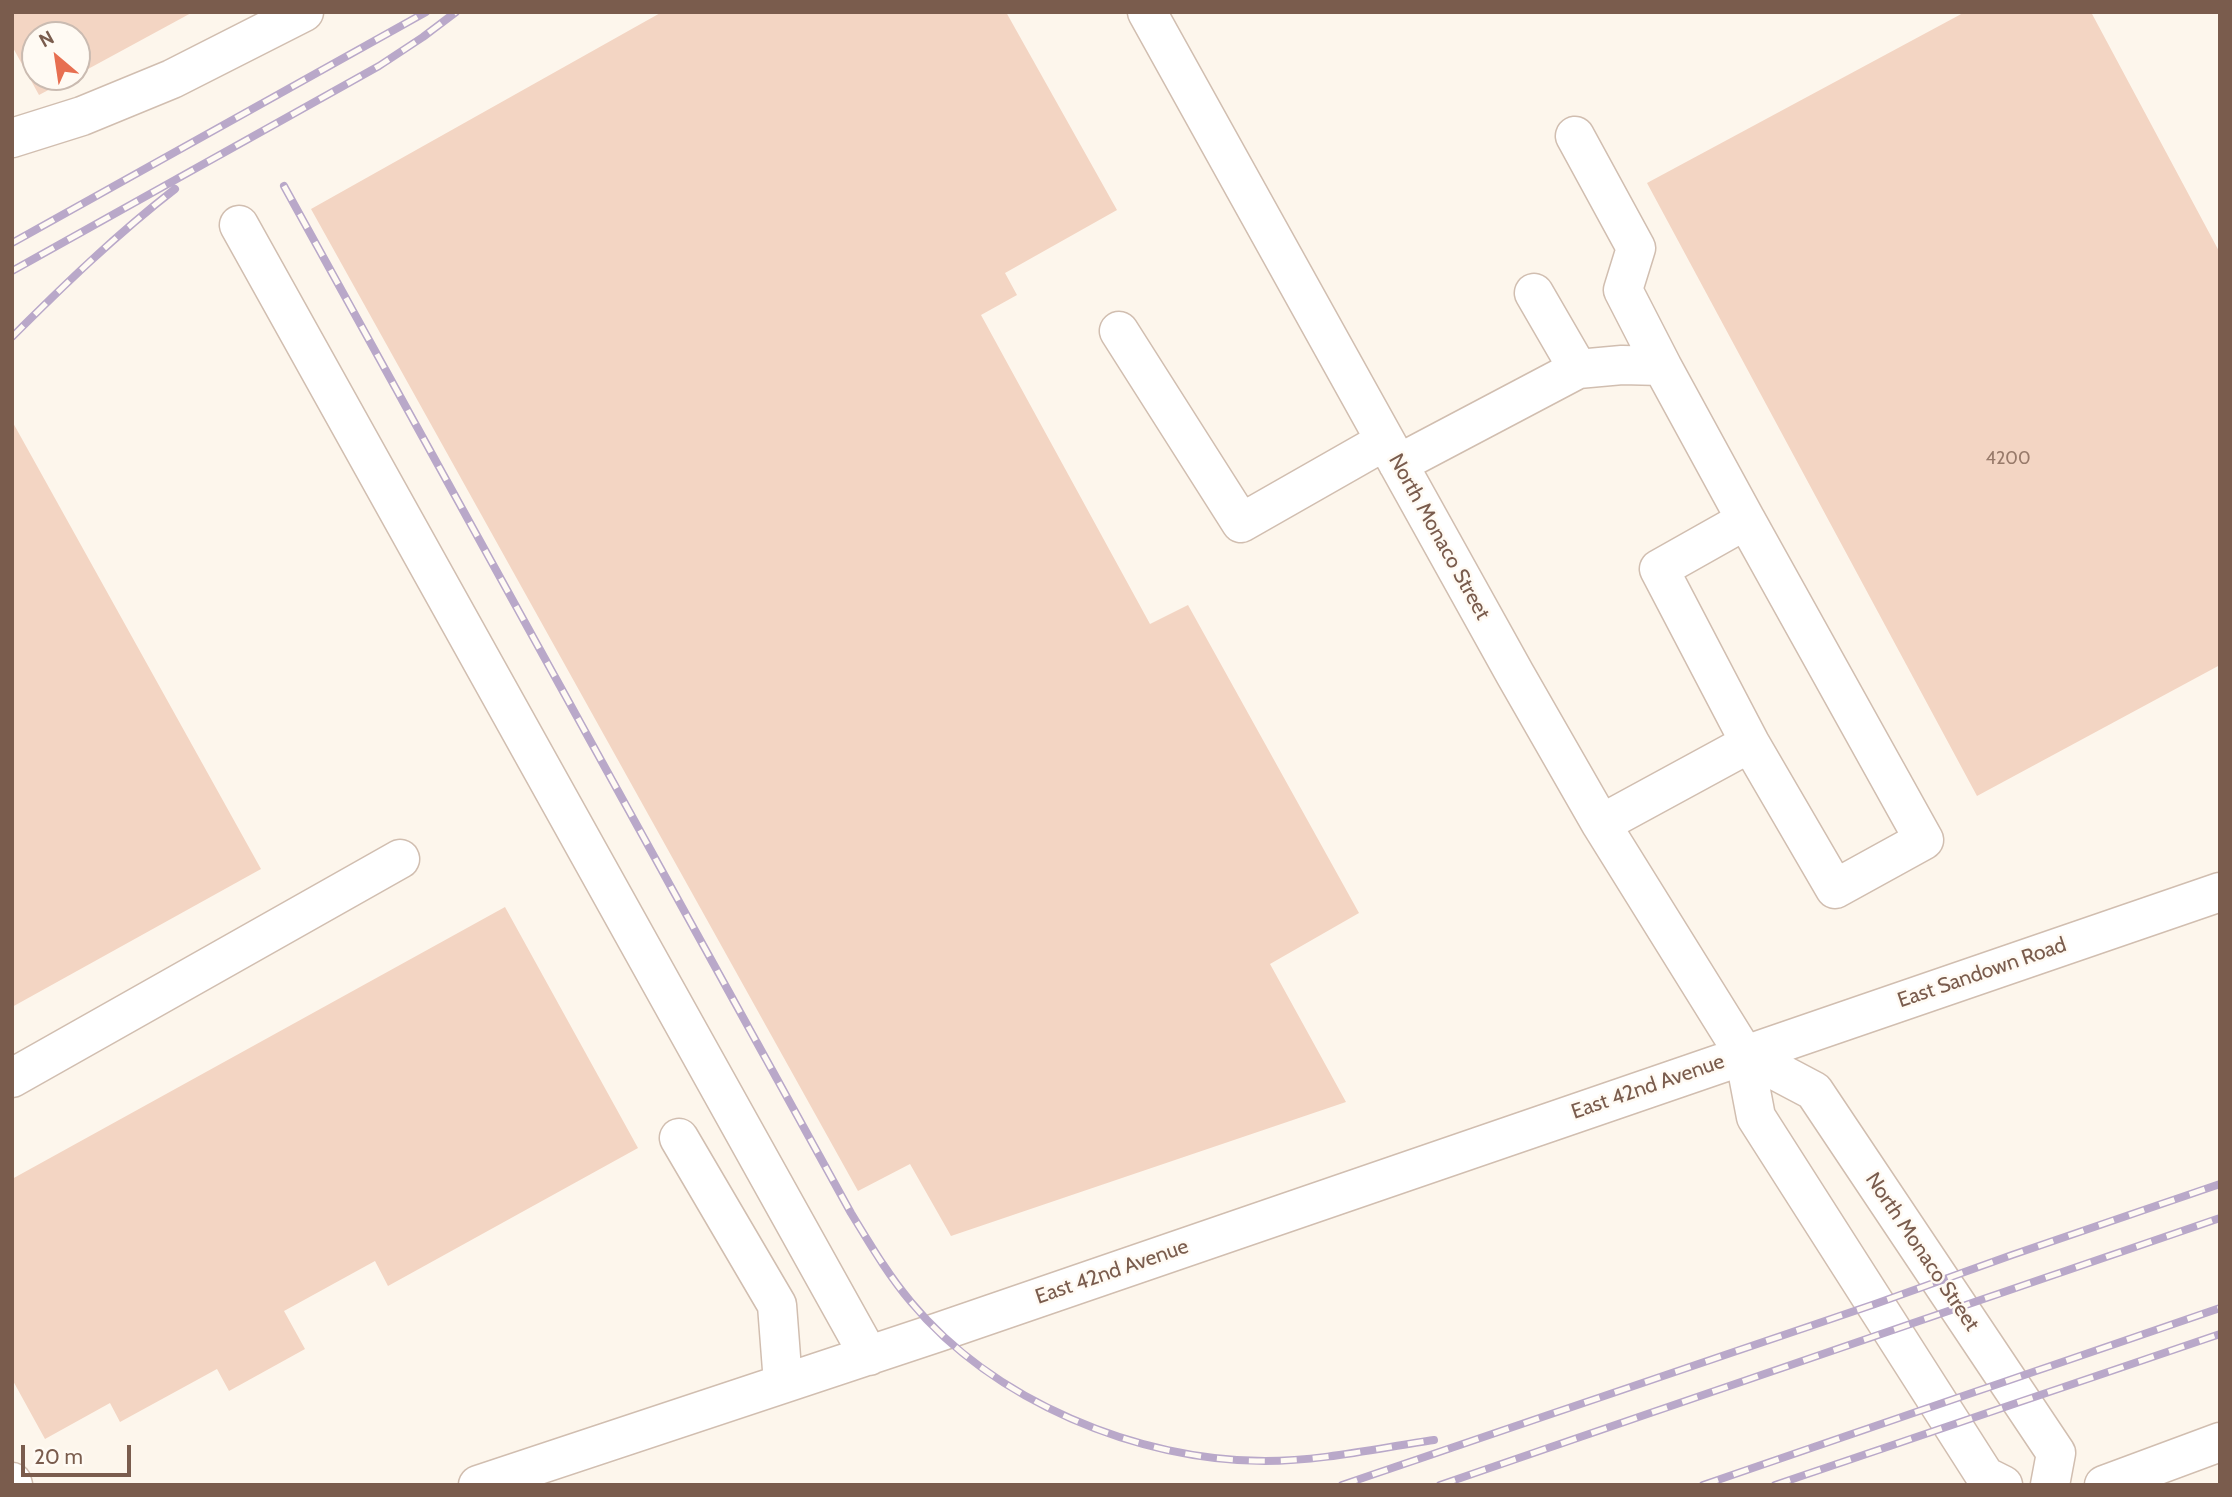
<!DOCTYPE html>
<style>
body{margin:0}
#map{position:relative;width:2232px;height:1497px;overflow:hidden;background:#fdf6ec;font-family:Cabin,sans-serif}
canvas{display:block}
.frame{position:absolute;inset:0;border:14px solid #7a5c4d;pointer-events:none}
.north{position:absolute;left:21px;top:21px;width:70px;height:70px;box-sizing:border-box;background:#fffaf3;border:2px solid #cabbb1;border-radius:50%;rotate:331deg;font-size:19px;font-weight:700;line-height:28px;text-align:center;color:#7a5c4d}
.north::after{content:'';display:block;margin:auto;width:24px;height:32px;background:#e76f51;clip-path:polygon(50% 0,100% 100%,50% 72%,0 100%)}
.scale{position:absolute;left:21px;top:1445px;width:110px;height:32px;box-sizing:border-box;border:4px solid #7a5c4d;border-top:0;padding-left:9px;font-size:21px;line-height:24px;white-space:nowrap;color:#7a5c4d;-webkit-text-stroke:5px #fffaf3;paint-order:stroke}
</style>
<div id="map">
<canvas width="2232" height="1497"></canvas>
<div class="frame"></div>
<div class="north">N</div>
<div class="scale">20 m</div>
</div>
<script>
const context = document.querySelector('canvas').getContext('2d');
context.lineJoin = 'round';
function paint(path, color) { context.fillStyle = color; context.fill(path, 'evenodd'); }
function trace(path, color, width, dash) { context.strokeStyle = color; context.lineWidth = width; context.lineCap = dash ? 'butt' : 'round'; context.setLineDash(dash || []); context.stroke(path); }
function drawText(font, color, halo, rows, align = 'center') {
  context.font = font + ' Cabin,sans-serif'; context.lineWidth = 5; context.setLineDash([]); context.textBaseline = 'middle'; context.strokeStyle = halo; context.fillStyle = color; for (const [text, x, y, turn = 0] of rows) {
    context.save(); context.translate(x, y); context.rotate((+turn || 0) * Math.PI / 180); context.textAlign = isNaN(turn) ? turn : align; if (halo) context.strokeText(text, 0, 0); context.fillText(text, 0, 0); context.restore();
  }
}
paint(new Path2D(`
 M12,12H193L77,75V35H35V77H73L39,95L12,46Z
 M662,12H1006L1117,210L1005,273L1017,295L981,315L1150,624L1188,605L1359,913L1270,964L1346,1102L951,1236L910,1164L858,1191L311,209Z
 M1965,12H2091L2220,253V665L1977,796L1647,183Z
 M12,421L261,869L12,1007Z
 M505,907L638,1148L388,1286L375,1261L284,1311L305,1349L229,1391L217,1369L120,1422L110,1403L45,1439L12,1379V1179Z`), '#f3d5c3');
const minor = new Path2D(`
 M1147,12L1515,674L1601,824L1744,1054L1756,1117L1985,1476L2003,1485
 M1575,136L1636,248L1623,290L1662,366
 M12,138L82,116L172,79L304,12
 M239,225L869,1356
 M1534,293L1578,369
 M1119,331L1241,523L1385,441
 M1398,464L1578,369L1622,365L1662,366L1746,520L1659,569L1750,743L1835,889L1924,840L1746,520
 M1601,824L1750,743
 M1744,1054L1814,1091L2056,1453L2050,1485
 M12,1078L400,859
 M679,1138L777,1305L783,1383
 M12,1482L13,1485
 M478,1485L939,1332L2220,892
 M2104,1485L2220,1442`);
trace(minor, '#d1beb0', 41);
trace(minor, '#fff', 38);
const rail = new Path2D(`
 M284,186L851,1213C870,1244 888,1275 911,1302C993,1401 1138,1461 1265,1461C1321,1461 1379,1448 1434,1440
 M12,243L426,12
 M12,271L379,66L423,37L456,12
 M12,337C64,285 117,234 175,189
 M1342,1485L1875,1304L2012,1255L2220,1184
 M1440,1485L2220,1218
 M1703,1485L2220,1308
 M1775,1485L2220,1334`);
trace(rail, '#b9a8c9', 8);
trace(rail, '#fffaf3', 5, [16]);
drawText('18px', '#987a6a', null, [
 ["4200",2008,459]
]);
drawText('21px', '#7a5c4d', '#fffaf3', [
 ["North Monaco Street",1439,537,61],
 ["East Sandown Road",1982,973,-19],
 ["East 42nd Avenue",1648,1087,-19],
 ["North Monaco Street",1922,1252,56],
 ["East 42nd Avenue",1112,1272,-19]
]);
</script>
